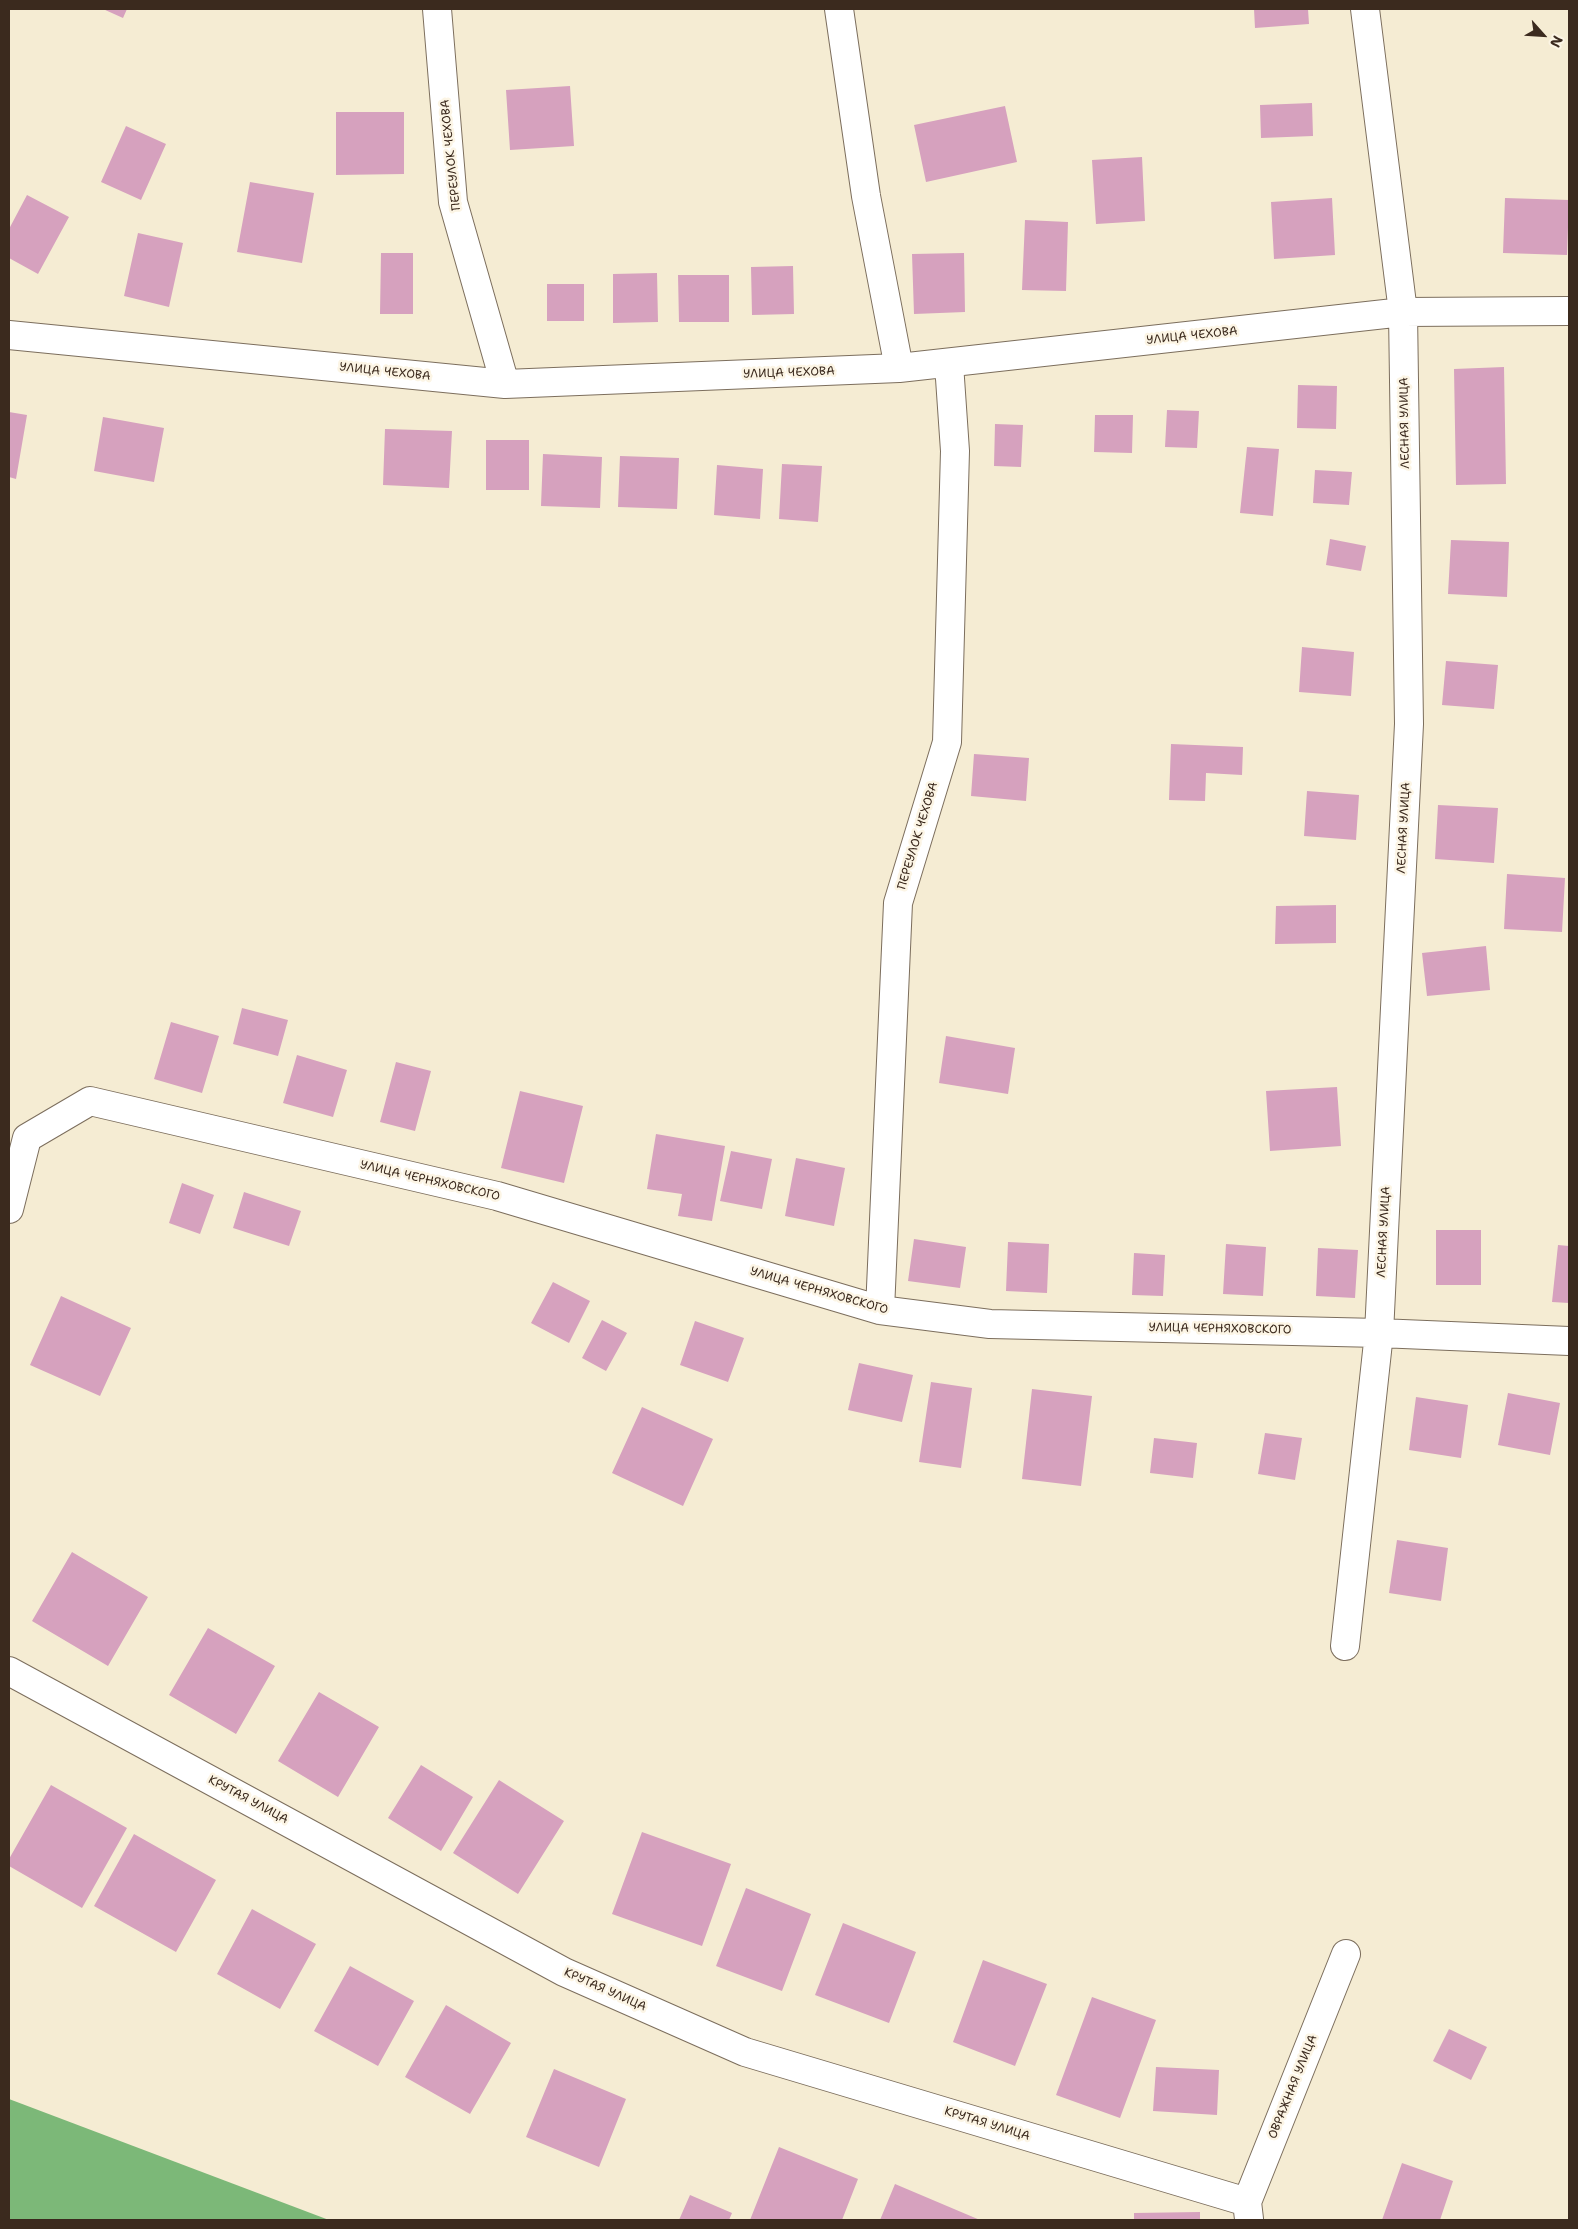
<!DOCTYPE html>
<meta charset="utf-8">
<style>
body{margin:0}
#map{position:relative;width:1578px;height:2229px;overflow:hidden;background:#f5ecd3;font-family:"Shantell Sans",sans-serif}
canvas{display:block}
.frame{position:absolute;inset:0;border:10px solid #3b2a1e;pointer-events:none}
.north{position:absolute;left:1518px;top:10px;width:50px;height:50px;-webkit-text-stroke:4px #fcf5e5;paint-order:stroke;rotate:116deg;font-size:14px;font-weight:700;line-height:20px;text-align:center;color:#3b2a1e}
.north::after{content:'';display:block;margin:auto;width:18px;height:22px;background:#3b2a1e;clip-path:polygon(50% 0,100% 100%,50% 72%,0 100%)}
</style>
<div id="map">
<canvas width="1578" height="2229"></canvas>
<div class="frame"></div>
<div class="north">N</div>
</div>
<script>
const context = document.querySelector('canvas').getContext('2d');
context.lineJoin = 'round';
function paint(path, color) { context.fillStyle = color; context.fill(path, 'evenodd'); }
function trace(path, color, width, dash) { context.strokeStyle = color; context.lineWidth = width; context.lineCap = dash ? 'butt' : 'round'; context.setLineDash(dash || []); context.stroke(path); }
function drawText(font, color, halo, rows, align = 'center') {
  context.font = font + ' "Shantell Sans",sans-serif'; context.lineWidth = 5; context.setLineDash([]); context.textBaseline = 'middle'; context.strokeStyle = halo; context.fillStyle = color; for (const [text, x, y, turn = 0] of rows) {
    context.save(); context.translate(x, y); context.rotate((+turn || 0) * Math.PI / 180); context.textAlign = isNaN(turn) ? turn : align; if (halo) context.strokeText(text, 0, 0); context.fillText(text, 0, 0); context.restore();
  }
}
paint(new Path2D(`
 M9,2099L329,2220H9Z`), '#7cb878');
paint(new Path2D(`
 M103,9H127L123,18Z
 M1254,9H1308L1309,24L1255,28Z
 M570,86L574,146L510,150L506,90Z
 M1312,103L1313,136L1261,138L1260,105Z
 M1005,106L1017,162L926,182L914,125Z
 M336,112H404V174L336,175Z
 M126,126L166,144L141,200L101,182Z
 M1142,157L1145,221L1096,224L1092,160Z
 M250,182L314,193L302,263L237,252Z
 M27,195L69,217L38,274L9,258V229Z
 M1332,198L1335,255L1274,259L1271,202Z
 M1505,198L1569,200L1567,255L1503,253Z
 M1025,220L1068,222L1066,291L1022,290Z
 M138,233L183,243L169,307L124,296Z
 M381,253H413V314H380Z
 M964,253L965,312L914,314L912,254Z
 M793,266L794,314L752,315L751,267Z
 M657,273L658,322L613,323V274Z
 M678,275H729V322H679Z
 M547,284H584V321H547Z
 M1504,367L1506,484L1456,485L1454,369Z
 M1298,385L1337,386L1336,429L1297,428Z
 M1167,410L1199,411L1197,448L1165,447Z
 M9,412L27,415L16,479L9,477Z
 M1095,415H1133L1132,453L1094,452Z
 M103,417L164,428L154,482L94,471Z
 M995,424L1023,425L1021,467L994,466Z
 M385,429L452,431L449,488L383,485Z
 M486,440H529V490H486Z
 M1247,447L1279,449L1273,516L1240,513Z
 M543,454L602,457L600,508L541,506Z
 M620,456L679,458L677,509L618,507Z
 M782,464L822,466L818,522L779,519Z
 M717,465L763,469L760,519L714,515Z
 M1315,470L1352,472L1349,505L1313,503Z
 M1330,539L1366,546L1361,571L1326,565Z
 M1451,540L1509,542L1507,597L1448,594Z
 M1302,647L1354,652L1351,696L1299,692Z
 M1446,661L1498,665L1494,709L1442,705Z
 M1171,744L1243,747L1242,775L1206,773L1205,801L1169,800Z
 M974,754L1029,758L1026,801L971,796Z
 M1307,791L1359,795L1356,840L1304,836Z
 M1438,805L1498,808L1494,863L1435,859Z
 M1507,874L1565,878L1562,932L1504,929Z
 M1336,905V943L1275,944L1276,906Z
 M1486,946L1490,990L1427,996L1422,953Z
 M242,1008L288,1020L278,1056L233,1044Z
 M171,1022L219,1036L202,1093L154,1079Z
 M946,1036L1015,1048L1008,1094L939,1083Z
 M297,1055L347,1070L333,1117L283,1103Z
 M396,1062L431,1071L415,1131L380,1122Z
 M1337,1087L1341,1146L1270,1151L1266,1091Z
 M520,1091L583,1106L564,1183L501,1168Z
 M656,1134L725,1146L712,1221L678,1216L682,1194L647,1189Z
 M731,1151L772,1159L762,1209L720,1201Z
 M796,1158L845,1168L834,1226L785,1216Z
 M182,1183L214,1195L200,1234L169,1223Z
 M244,1192L301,1211L289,1246L233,1228Z
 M1436,1230H1481V1285H1436Z
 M914,1239L966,1247L960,1288L908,1281Z
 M1008,1242L1049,1244L1047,1293L1006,1291Z
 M1226,1244L1266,1247L1263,1296L1223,1294Z
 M1558,1245L1569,1246V1303L1552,1302Z
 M1318,1248L1358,1250L1355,1298L1316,1296Z
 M1134,1253L1165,1255L1163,1296L1132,1295Z
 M553,1282L590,1301L569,1343L531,1323Z
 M61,1296L131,1328L100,1396L30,1365Z
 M602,1320L627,1333L606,1371L582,1358Z
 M695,1321L744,1338L728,1382L680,1365Z
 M859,1363L913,1375L902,1422L848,1410Z
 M931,1382L972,1388L961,1468L919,1462Z
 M1032,1389L1092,1396L1081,1486L1022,1479Z
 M1508,1393L1560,1403L1550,1455L1498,1445Z
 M1416,1397L1468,1405L1461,1458L1409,1450Z
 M642,1407L713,1439L683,1506L612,1473Z
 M1265,1433L1302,1438L1295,1480L1258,1474Z
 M1154,1438L1197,1443L1193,1478L1150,1473Z
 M1397,1540L1448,1548L1441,1601L1389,1593Z
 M72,1552L148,1597L108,1666L32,1621Z
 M208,1628L275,1666L236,1734L169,1695Z
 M319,1692L379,1727L338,1797L278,1761Z
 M421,1765L473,1797L441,1851L388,1818Z
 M499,1780L564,1821L518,1894L453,1853Z
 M51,1785L127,1828L82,1908L9,1866V1859Z
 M642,1832L731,1864L702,1946L612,1914Z
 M134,1834L216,1880L176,1952L94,1906Z
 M746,1888L811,1914L782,1991L716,1966Z
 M252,1909L316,1944L280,2009L217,1974Z
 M843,1923L916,1952L889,2023L815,1995Z
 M983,1960L1047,1984L1015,2066L953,2042Z
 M350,1966L414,2001L378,2066L314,2031Z
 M1092,1997L1156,2020L1120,2118L1056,2095Z
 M446,2005L511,2043L470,2114L405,2077Z
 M1449,2029L1487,2047L1471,2080L1433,2061Z
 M1156,2067L1219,2070L1217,2115L1153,2111Z
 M554,2069L626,2099L599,2167L526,2137Z
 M779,2147L858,2179L842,2220H750Z
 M1402,2163L1453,2181L1440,2220H1382Z
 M895,2184L980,2220H880Z
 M690,2195L732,2213L729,2220H679Z
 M1200,2212V2220H1134V2213Z`), '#d6a1be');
const minor = new Path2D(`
 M437,9L453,202L505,384
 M839,9L866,196L899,368
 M9,335L505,384L899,368L1403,312L1569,311
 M9,1209L27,1138L90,1101L497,1196L880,1310L990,1324L1379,1333L1569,1341
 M880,1310L898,903L947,742L955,451L949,364
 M1345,1646L1379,1333L1409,724L1403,312L1365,9
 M9,1671L564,1972L745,2052L1247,2202
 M1249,2219L1247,2202L1346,1954`);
trace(minor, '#7c6e5d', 30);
trace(minor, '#fff', 28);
drawText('12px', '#3b2a1e', '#fcf5e5', [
 ["ПЕРЕУЛОК ЧЕХОВА",451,155,-96],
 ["УЛИЦА ЧЕХОВА",1192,336,-6],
 ["УЛИЦА ЧЕХОВА",385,372,6],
 ["УЛИЦА ЧЕХОВА",789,373,-2],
 ["ЛЕСНАЯ УЛИЦА",1405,423,-91],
 ["ЛЕСНАЯ УЛИЦА",1404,828,-87],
 ["ПЕРЕУЛОК ЧЕХОВА",918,836,-73],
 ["УЛИЦА ЧЕРНЯХОВСКОГО",430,1181,13],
 ["ЛЕСНАЯ УЛИЦА",1384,1232,-87],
 ["УЛИЦА ЧЕРНЯХОВСКОГО",819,1291,16],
 ["УЛИЦА ЧЕРНЯХОВСКОГО",1220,1329,1],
 ["КРУТАЯ УЛИЦА",248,1800,28],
 ["КРУТАЯ УЛИЦА",605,1990,24],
 ["ОВРАЖНАЯ УЛИЦА",1293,2087,-68],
 ["КРУТАЯ УЛИЦА",987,2124,17]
]);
</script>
